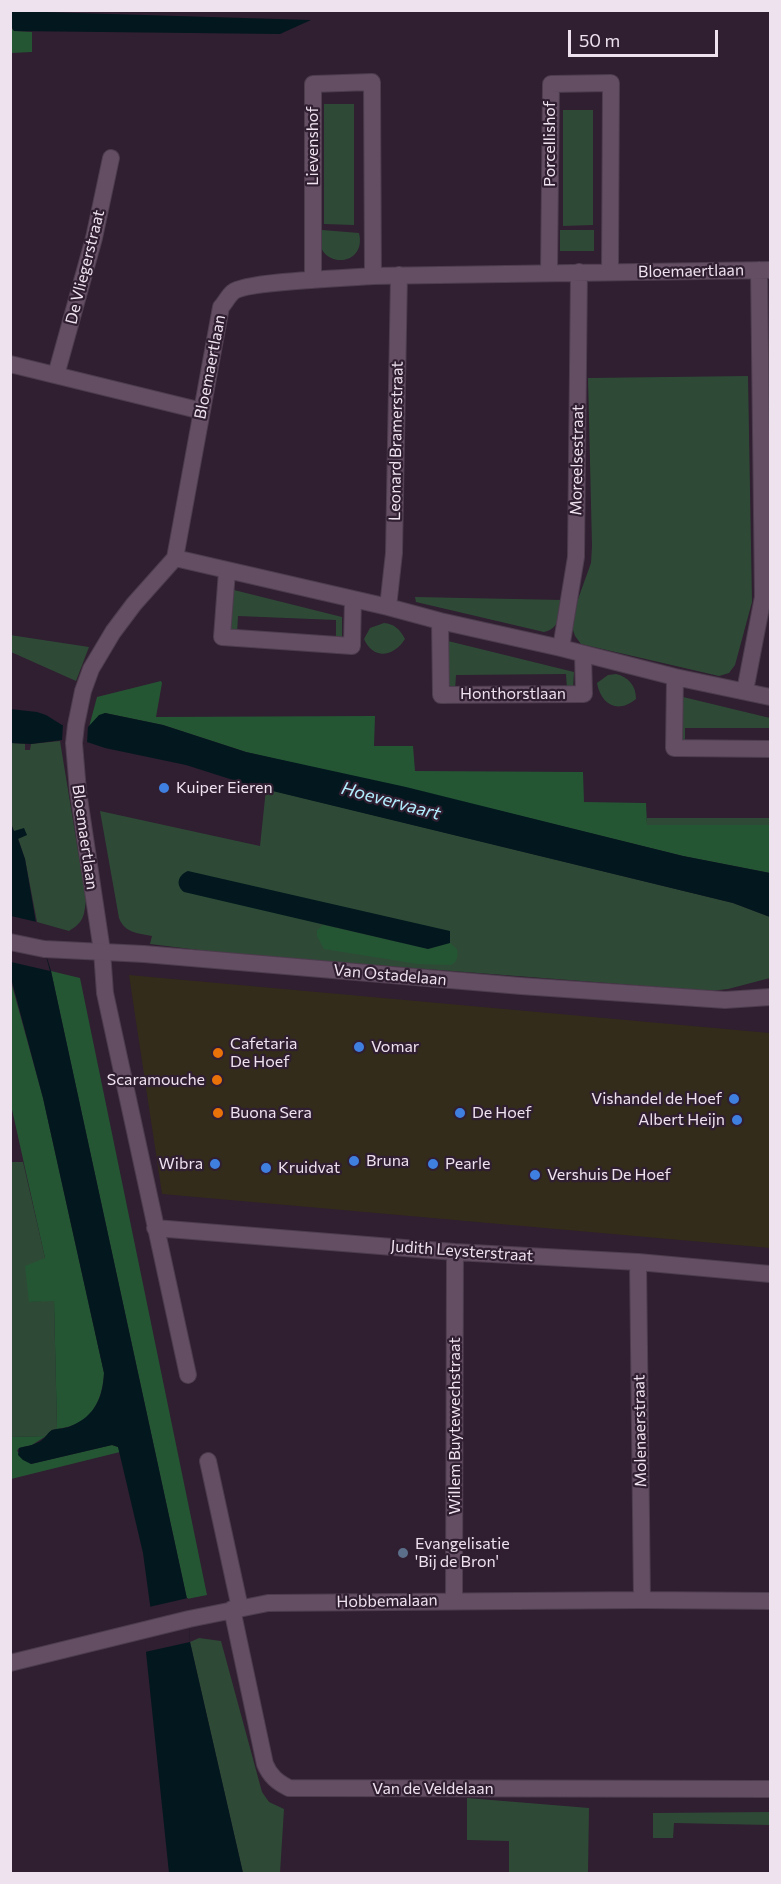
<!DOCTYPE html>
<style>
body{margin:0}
#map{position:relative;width:781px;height:1884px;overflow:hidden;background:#301e31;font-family:Commissioner,sans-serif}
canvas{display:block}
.frame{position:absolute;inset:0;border:12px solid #efe2ef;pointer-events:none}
.scale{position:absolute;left:568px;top:30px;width:150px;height:27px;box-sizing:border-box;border:3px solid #efe2ef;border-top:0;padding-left:8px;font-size:18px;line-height:21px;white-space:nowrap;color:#efe2ef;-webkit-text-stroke:4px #301e31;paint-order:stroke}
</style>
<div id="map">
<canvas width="781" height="1884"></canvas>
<div class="frame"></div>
<div class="scale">50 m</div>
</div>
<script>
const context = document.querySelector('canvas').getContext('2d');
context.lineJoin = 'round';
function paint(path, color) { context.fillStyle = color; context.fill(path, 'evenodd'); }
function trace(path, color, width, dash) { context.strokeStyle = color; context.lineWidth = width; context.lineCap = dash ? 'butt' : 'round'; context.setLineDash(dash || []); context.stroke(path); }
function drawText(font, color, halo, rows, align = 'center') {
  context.font = font + ' Commissioner,sans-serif'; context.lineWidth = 4.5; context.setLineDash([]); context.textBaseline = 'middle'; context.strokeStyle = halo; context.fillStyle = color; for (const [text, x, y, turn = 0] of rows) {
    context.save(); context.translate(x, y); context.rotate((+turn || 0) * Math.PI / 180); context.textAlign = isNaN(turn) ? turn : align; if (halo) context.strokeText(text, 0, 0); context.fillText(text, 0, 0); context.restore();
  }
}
paint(new Path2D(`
 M129,975L770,1033V1248L162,1194Z`), '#332c1b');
paint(new Path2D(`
 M324,104H354V225L324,224Z
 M563,110H593V225L563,226Z
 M322,230L359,233C368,271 309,268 322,230Z
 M560,230H594V251H560Z
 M748,376L752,602L735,665L729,673L719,676L581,644L575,636L572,627L573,613L591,563L592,546L588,378Z
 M230,589L342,617V638H336V620L238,616L237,634H229Z
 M415,597L564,600C560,613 560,629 544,632L416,602Z
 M384,623C394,624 400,629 405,639C394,657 373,660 364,639L370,628Z
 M10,635L89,647L76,681L11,652Z
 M448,641L574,672L573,689H567L566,674L456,675L455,691L447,692Z
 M616,674C628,677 636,685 636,699C618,714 601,705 597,683L608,675Z
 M679,696L770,718V728H685V744H679Z
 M60,741L86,900C84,916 84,922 69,931L37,922L25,859L18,838L26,835L14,832L11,822V743L25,744V750H30L31,744Z
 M266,789L733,903L770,917V978L728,989L711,991L232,954L150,944L152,936C137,933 125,933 119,918L100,811L260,846Z
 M647,818H770V825H647Z
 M10,1162H23L45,1258L30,1302L54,1300L57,1429L52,1430L46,1436L11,1437Z
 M199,1638L221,1641L262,1792L269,1802L284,1809L280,1873H243L190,1642Z
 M467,1798L589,1808L588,1873H509V1841L467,1840Z
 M770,1812V1846H769L770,1825L674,1823L673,1838H653V1813Z`), '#2e4a36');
paint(new Path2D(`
 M10,26L14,31L32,32V52L11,53Z
 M161,681L162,683L156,717L375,716L374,746H413L415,771L583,772L584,802L646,803L647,825H770V873L683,856L496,810L246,752L163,725L105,713L89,727L97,697Z
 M323,925L428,949L450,943L457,949C458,957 458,961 451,965L418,964L324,949L317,936V930Z
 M51,971L80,978L207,1595L187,1599Z
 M10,978L43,1098L104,1373C102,1404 90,1425 57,1429L54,1301L29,1302L25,1266L45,1258L11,1105V1082L12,1081L10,1072Z
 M46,1436L32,1445L19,1448L17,1451L31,1464L112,1445L118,1447L120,1452L11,1479L10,1437Z`), '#255634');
paint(new Path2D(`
 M11,11L311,20L280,34L14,31L11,26Z
 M10,709L37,712L46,715L62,725L88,727L99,715L105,713L163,725L246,752L406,787L683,856L770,873V917L733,903L252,786L186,765L105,748L87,742L62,740L31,744L11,743Z
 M10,822L14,831L24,828L27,835L18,839L25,859L36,923L51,971L187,1599L190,1642L243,1873H169L146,1652L151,1612L143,1553L118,1447L112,1445L31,1464L23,1460L18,1455L19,1448C27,1446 35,1445 42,1440C46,1437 48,1432 52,1430C58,1428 65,1429 71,1426C95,1416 103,1397 104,1373L43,1098L11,978Z
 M188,871L450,931V943L428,949L184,892C175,885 178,875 188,871Z`), '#02181e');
paint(new Path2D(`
 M63,723L88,725L87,744L62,742Z
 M11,916L37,922L50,971L11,962Z
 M188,1598L190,1642L145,1652L149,1607Z`), '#301e31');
const minor = new Path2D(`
 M549,272L551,84L611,83L610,272
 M313,280V84L372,82L373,276
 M10,364L202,411
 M56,375L94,238L111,158
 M175,558L388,607L440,621L561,648L675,677L770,697
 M227,571L222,637L352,646L353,599
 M388,607L394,553L399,275
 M440,621L441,695L584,694L583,654
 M561,648L576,557L579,272
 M675,677L674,748L770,749
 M745,691L763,597L759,270
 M155,1228L455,1252L638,1262L770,1274
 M638,1262L642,1600
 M188,1375L105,993L102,951L78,791L74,743L76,725L83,691L91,669L113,632L134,604L175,558L221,307C225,303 228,296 233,292C246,281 350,278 373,276L770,270
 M208,1461L240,1608
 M454,1601L455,1252
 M232,1609L265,1764C270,1776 277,1782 289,1788L770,1789
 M10,1663L189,1619L268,1603L642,1600L770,1601`);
const tertiary = new Path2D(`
 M10,942L44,949L144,954L521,986L725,1000L770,997`);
trace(minor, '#4c3c4c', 18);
trace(tertiary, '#4c3c4c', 18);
trace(minor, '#634e64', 16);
trace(tertiary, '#634e64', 16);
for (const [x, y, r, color] of [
 [164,788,6,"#3f7fe0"],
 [359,1047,6,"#3f7fe0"],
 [218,1053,6,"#e8710a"],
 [217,1080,6,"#e8710a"],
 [734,1099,6,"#3f7fe0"],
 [218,1113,6,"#e8710a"],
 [460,1113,6,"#3f7fe0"],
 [737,1120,6,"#3f7fe0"],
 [354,1161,6,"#3f7fe0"],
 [215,1164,6,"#3f7fe0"],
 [433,1164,6,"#3f7fe0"],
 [266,1168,6,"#3f7fe0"],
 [535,1175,6,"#3f7fe0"],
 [403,1553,6,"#5c6f8a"]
]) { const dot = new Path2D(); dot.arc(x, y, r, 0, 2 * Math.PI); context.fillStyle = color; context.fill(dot); trace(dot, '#301e31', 2); }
drawText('16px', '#efe2ef', '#301e31', [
 ["Porcellishof",550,144,-90],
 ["Lievenshof",313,146,-90],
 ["De Vliegerstraat",85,267,-76],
 ["Bloemaertlaan",691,271,-1],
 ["Bloemaertlaan",210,367,-79],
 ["Leonard Bramerstraat",396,441,-89],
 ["Moreelsestraat",577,460,-89],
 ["Honthorstlaan",513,694],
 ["Bloemaertlaan",85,837,82],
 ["Van Ostadelaan",390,975,5],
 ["Judith Leysterstraat",462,1251,4],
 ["Willem Buytewechstraat",455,1426,-90],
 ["Molenaerstraat",640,1431,-91],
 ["Hobbemalaan",387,1601,-1],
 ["Van de Veldelaan",433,1789]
]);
drawText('16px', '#efe2ef', '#301e31', [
 ["Kuiper Eieren",176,788],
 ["Cafetaria",230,1044],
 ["De Hoef",230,1062],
 ["Vomar",371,1047],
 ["Scaramouche",205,1080,"right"],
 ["Vishandel de Hoef",722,1099,"right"],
 ["Buona Sera",230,1113],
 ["De Hoef",472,1113],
 ["Albert Heijn",725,1120,"right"],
 ["Bruna",366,1161],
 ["Wibra",203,1164,"right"],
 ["Pearle",445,1164],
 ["Kruidvat",278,1168],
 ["Vershuis De Hoef",547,1175],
 ["Evangelisatie",415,1544],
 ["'Bij de Bron'",415,1562]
], 'left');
drawText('italic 18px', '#b2eefe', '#301e31', [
 ["Hoevervaart",391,801,15]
]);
</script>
